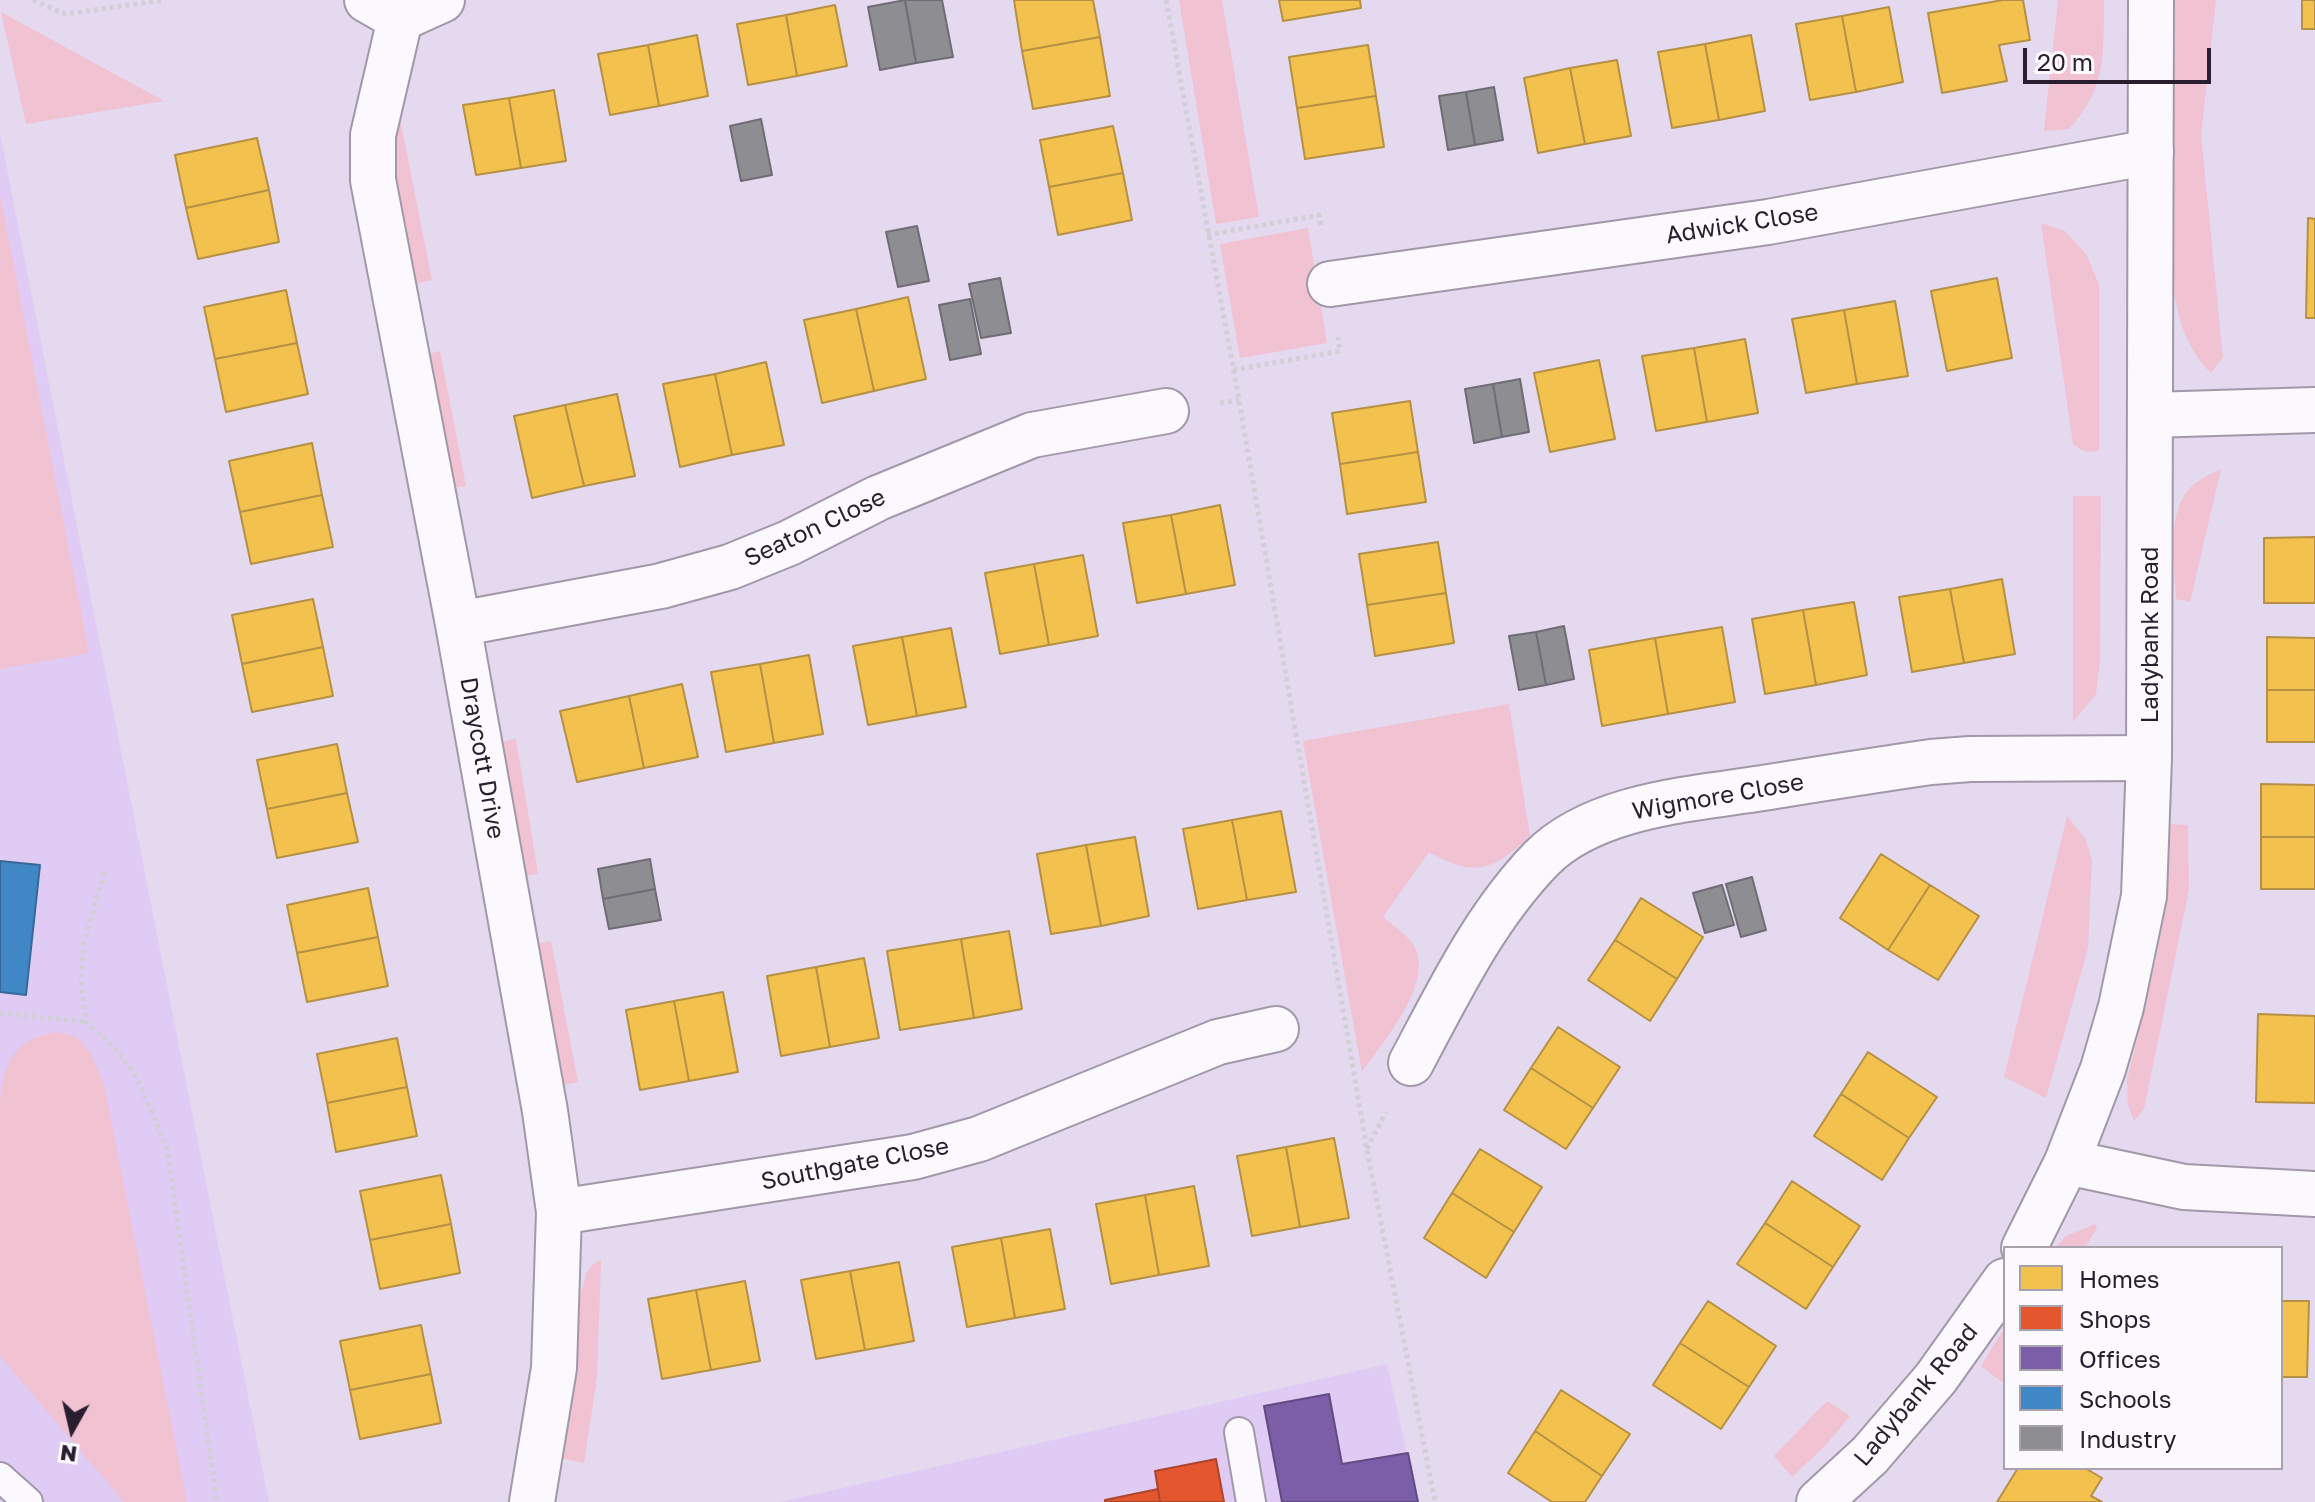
<!DOCTYPE html>
<style>
body{margin:0}
#map{position:relative;width:2315px;height:1502px;overflow:hidden;background:#e4d9ef;font-family:"Golos Text",sans-serif}
canvas{display:block}
.legend{position:absolute;left:2003px;top:1246px;width:280px;height:224px;box-sizing:border-box;background:#fcfaff;border:2px solid #a7a2ac;margin:0;padding:10px 14px;list-style:none;font-size:24px;color:#281e30}
.legend li{display:flex;align-items:center;gap:16px;height:40px}
.legend b{width:40px;border:2px solid #a7a2ac}
.north{position:absolute;left:32px;top:1390px;width:80px;height:80px;-webkit-text-stroke:6px #fcfaff;paint-order:stroke;rotate:188deg;font-size:22px;font-weight:700;line-height:32px;text-align:center;color:#281e30}
.north::after{content:'';display:block;margin:auto;width:28px;height:36px;background:#281e30;clip-path:polygon(50% 0,100% 100%,50% 72%,0 100%)}
.scale{position:absolute;left:2023px;top:48px;width:188px;height:36px;box-sizing:border-box;border:4px solid #281e30;border-top:0;padding-left:10px;font-size:24px;line-height:28px;white-space:nowrap;color:#281e30;-webkit-text-stroke:6px #fcfaff;paint-order:stroke}
</style>
<div id="map">
<canvas width="2315" height="1502"></canvas>
<ul class="legend">
<li><b style="height:22px;background:#f2c14e"></b>Homes</li>
<li><b style="height:22px;background:#e4572e"></b>Shops</li>
<li><b style="height:22px;background:#7b5ea7"></b>Offices</li>
<li><b style="height:22px;background:#3f88c5"></b>Schools</li>
<li><b style="height:22px;background:#8d8d92"></b>Industry</li>
</ul>
<div class="north">N</div>
<div class="scale">20 m</div>
</div>
<script>
const context = document.querySelector('canvas').getContext('2d');
context.lineJoin = 'round';
function paint(path, color) { context.fillStyle = color; context.fill(path, 'evenodd'); }
function trace(path, color, width, dash) { context.strokeStyle = color; context.lineWidth = width; context.lineCap = dash ? 'butt' : 'round'; context.setLineDash(dash || []); context.stroke(path); }
function drawText(font, color, halo, rows, align = 'center') {
  context.font = font + ' "Golos Text",sans-serif'; context.lineWidth = 8; context.setLineDash([]); context.textBaseline = 'middle'; context.strokeStyle = halo; context.fillStyle = color; for (const [text, x, y, turn = 0] of rows) {
    context.save(); context.translate(x, y); context.rotate((+turn || 0) * Math.PI / 180); context.textAlign = isNaN(turn) ? turn : align; if (halo) context.strokeText(text, 0, 0); context.fillText(text, 0, 0); context.restore();
  }
}
paint(new Path2D(`
 M0,133L151,904L269,1502H0Z
 M1387,1364L1418,1502H781Z`), '#e0cbf4');
paint(new Path2D(`
 M1179,0H1222L1259,217L1216,224Z
 M2058,0H2104C2103,54 2108,86 2069,129L2044,131Z
 M2174,0H2216L2201,135L2223,357L2211,373C2188,350 2179,323 2174,292Z
 M1,12L164,101L26,124Z
 M398,109L432,280L410,285L387,152Z
 M0,195L89,653L0,669Z
 M2041,223L2065,231L2087,255L2099,285V450C2088,454 2082,451 2073,444Z
 M1308,228L1327,343L1240,358L1220,244Z
 M440,351L466,486L447,489L421,356Z
 M2221,469L2190,602L2176,599C2175,568 2167,522 2185,494C2193,482 2208,475 2221,469Z
 M2073,496H2101L2100,660L2096,694L2073,722Z
 M1509,704L1530,836C1492,871 1475,878 1429,852L1383,917C1393,926 1409,935 1415,948C1433,985 1382,1043 1362,1072L1303,741Z
 M516,739L538,874L517,877L493,743Z
 M2067,816L2085,838L2092,860L2088,948L2046,1098L2004,1077Z
 M2166,824L2188,825L2189,890L2144,1109L2134,1121L2128,1105L2127,1080L2156,960L2167,885Z
 M551,941L578,1082L556,1086L530,945Z
 M57,1032L77,1037L91,1054L104,1085L187,1502H124L0,1356V1100C5,1060 15,1039 57,1032Z
 M2095,1224L2097,1228L2085,1248H2055L2066,1236Z
 M601,1260L597,1377L584,1463L560,1458L578,1304L586,1274L592,1265Z
 M2005,1327V1378L2002,1382L1981,1366Z
 M1827,1401L1850,1416L1826,1445L1792,1477L1774,1456Z`), '#f0c2d2');
const homes = new Path2D(`
 M1014,0H1093L1100,37L1022,51Z
 M1279,0H1360L1361,8L1283,21Z
 M2003,0H2023L2030,40L1999,45L2007,81L1942,93L1928,13Z
 M2302,0H2315V29H2302Z
 M835,5L847,66L797,76L786,15Z
 M1889,7L1903,82L1856,92L1842,16Z
 M786,15L797,76L748,85L737,24Z
 M1842,16L1856,92L1810,100L1796,24Z
 M697,35L708,96L659,106L648,45Z
 M1751,35L1765,111L1719,120L1705,44Z
 M1100,37L1110,96L1033,109L1022,51Z
 M1705,44L1719,120L1672,128L1658,52Z
 M648,45L659,106L610,115L598,54Z
 M1368,45L1376,96L1297,108L1289,57Z
 M1617,60L1631,136L1585,144L1570,68Z
 M1570,68L1585,144L1538,153L1524,78Z
 M554,90L566,161L521,168L509,98Z
 M1376,96L1384,147L1305,159L1297,108Z
 M509,98L521,168L476,175L463,105Z
 M1113,126L1123,173L1049,187L1040,140Z
 M257,138L269,190L186,208L175,155Z
 M1123,173L1132,220L1058,235L1049,187Z
 M269,190L279,242L198,259L186,208Z
 M2308,218L2315,219V318H2306Z
 M1997,278L2012,358L1947,371L1931,291Z
 M286,290L297,343L215,359L204,307Z
 M908,297L926,379L874,391L856,309Z
 M1895,301L1908,376L1857,384L1844,310Z
 M856,309L874,391L822,403L804,320Z
 M1844,310L1857,384L1806,393L1792,319Z
 M1745,339L1758,413L1707,422L1694,348Z
 M297,343L308,394L226,412L215,359Z
 M1694,348L1707,422L1656,431L1642,356Z
 M1599,360L1615,439L1550,452L1534,373Z
 M766,362L784,445L732,455L715,374Z
 M715,374L732,455L680,467L663,384Z
 M617,394L635,476L584,486L565,405Z
 M1410,401L1418,452L1340,464L1332,413Z
 M565,405L584,486L532,498L514,416Z
 M312,443L322,495L240,512L229,461Z
 M1418,452L1426,502L1347,514L1340,464Z
 M322,495L333,547L251,564L240,512Z
 M1220,505L1235,585L1186,594L1171,515Z
 M1171,515L1186,594L1137,603L1123,523Z
 M2315,537V603H2264V538Z
 M1438,542L1446,593L1367,605L1359,554Z
 M1083,555L1098,636L1049,645L1034,564Z
 M1034,564L1049,645L1000,654L985,573Z
 M2002,579L2015,654L1964,663L1950,589Z
 M1950,589L1964,663L1912,672L1899,597Z
 M1446,593L1454,643L1375,656L1367,605Z
 M313,599L323,647L242,664L232,615Z
 M1854,602L1867,675L1816,685L1803,610Z
 M1803,610L1816,685L1765,694L1752,619Z
 M1722,627L1735,702L1668,714L1655,638Z
 M951,628L966,707L917,716L902,637Z
 M902,637L917,716L868,725L853,646Z
 M2267,637L2315,638V690H2267Z
 M1655,638L1668,714L1602,726L1589,650Z
 M323,647L333,696L252,712L242,664Z
 M809,655L823,734L774,743L760,664Z
 M760,664L774,743L726,752L711,672Z
 M682,684L698,757L644,768L629,696Z
 M2267,690H2315V742H2267Z
 M629,696L644,768L577,782L560,711Z
 M337,744L347,793L267,809L257,760Z
 M2261,784L2315,785V837H2261Z
 M347,793L358,842L277,858L267,809Z
 M1281,811L1296,892L1247,900L1232,820Z
 M1232,820L1247,900L1198,909L1183,829Z
 M1135,837L1149,916L1101,926L1086,845Z
 M2261,837H2315V889H2261Z
 M1086,845L1101,926L1051,934L1037,854Z
 M1881,854L1930,885L1888,950L1840,918Z
 M1930,885L1979,916L1938,980L1888,950Z
 M368,888L378,937L297,953L287,905Z
 M1641,898L1703,937L1677,979L1615,940Z
 M1009,931L1022,1009L974,1018L961,939Z
 M378,937L388,986L307,1002L297,953Z
 M961,939L974,1018L900,1030L887,951Z
 M1615,940L1677,979L1650,1021L1588,980Z
 M864,958L879,1038L830,1047L816,967Z
 M816,967L830,1047L781,1056L767,976Z
 M723,992L738,1072L689,1081L674,1001Z
 M674,1001L689,1081L640,1090L626,1010Z
 M2258,1014L2315,1016V1103L2256,1102Z
 M1558,1027L1620,1067L1593,1108L1531,1068Z
 M397,1038L407,1087L327,1103L317,1054Z
 M1868,1052L1937,1097L1909,1138L1841,1094Z
 M1531,1068L1593,1108L1566,1149L1504,1110Z
 M407,1087L417,1136L336,1152L327,1103Z
 M1841,1094L1909,1138L1882,1180L1814,1136Z
 M1334,1138L1349,1218L1300,1227L1286,1147Z
 M1286,1147L1300,1227L1252,1236L1237,1156Z
 M1480,1149L1542,1187L1514,1232L1452,1193Z
 M441,1175L451,1224L370,1240L360,1191Z
 M1792,1181L1860,1226L1833,1267L1765,1223Z
 M1194,1186L1209,1266L1159,1275L1145,1195Z
 M1452,1193L1514,1232L1486,1278L1424,1238Z
 M1145,1195L1159,1275L1111,1284L1096,1204Z
 M1765,1223L1833,1267L1806,1309L1737,1264Z
 M451,1224L460,1273L380,1289L370,1240Z
 M1050,1229L1065,1309L1015,1318L1001,1238Z
 M1001,1238L1015,1318L967,1327L952,1247Z
 M899,1262L914,1341L865,1350L850,1271Z
 M850,1271L865,1350L816,1359L801,1280Z
 M745,1281L760,1361L711,1370L696,1290Z
 M696,1290L711,1370L662,1379L648,1299Z
 M1708,1301L1776,1346L1749,1387L1680,1343Z
 M2281,1301H2309L2307,1377H2281Z
 M421,1325L431,1374L350,1390L340,1341Z
 M1680,1343L1749,1387L1721,1429L1653,1385Z
 M431,1374L441,1423L360,1439L350,1390Z
 M1561,1390L1630,1434L1602,1476L1535,1431Z
 M1535,1431L1602,1476L1585,1502H1552L1508,1473Z
 M2018,1468H2085L2102,1478L2091,1496L2102,1502H1997Z`);
paint(homes, '#f2c14e');
trace(homes, '#b59045', 2);
const shops = new Path2D(`
 M1216,1459L1224,1502H1160L1155,1471Z
 M1158,1489L1160,1502H1105V1500Z`);
paint(shops, '#e4572e');
trace(shops, '#ac462f', 2);
const offices = new Path2D(`
 M1329,1394L1342,1464L1408,1453L1418,1502H1282L1264,1406Z`);
paint(offices, '#7b5ea7');
trace(offices, '#624b83', 2);
const schools = new Path2D(`
 M0,861L40,865L26,995L0,992Z`);
paint(schools, '#3f88c5');
trace(schools, '#386898', 2);
const industry = new Path2D(`
 M905,0H942L953,57L916,63Z
 M905,0L916,63L880,70L868,7Z
 M1494,87L1503,140L1475,145L1466,92Z
 M1466,92L1475,145L1448,150L1439,96Z
 M761,119L772,175L741,181L730,126Z
 M917,226L929,281L898,287L886,232Z
 M1000,278L1011,333L981,338L969,284Z
 M970,299L981,354L950,360L939,305Z
 M1520,379L1529,432L1502,437L1493,384Z
 M1493,384L1502,437L1474,443L1465,389Z
 M1564,626L1574,679L1546,685L1536,632Z
 M1536,632L1546,685L1519,690L1509,636Z
 M650,859L655,889L603,899L598,869Z
 M1752,877L1766,930L1741,937L1726,884Z
 M1722,885L1734,925L1705,933L1693,893Z
 M655,889L661,920L609,929L603,899Z`);
paint(industry, '#8d8d92');
trace(industry, '#6f6c75', 2);
const lane = new Path2D(`
 M1239,1432L1251,1502
 M0,1477L28,1502`);
const street = new Path2D(`
 M367,0L400,19
 M442,0L400,19L373,135V180L458,624L545,1111L559,1212L554,1368L532,1502
 M1330,284L1768,222L2151,152
 M2150,415L2315,410
 M458,624L661,586L730,567L789,543L878,498L1032,435L1166,411
 M1411,1063C1449,992 1484,918 1541,859C1594,805 1692,799 1763,788C1819,779 1875,770 1931,762L1970,759L2149,758
 M2067,1162L2184,1187L2315,1194
 M559,1212L913,1157L979,1139L1218,1042L1276,1029`);
const secondary = new Path2D(`
 M2024,1248L2067,1162L2103,1069L2121,1007L2144,896L2149,758L2151,0
 M1819,1502L1870,1455L1936,1378L2005,1281`);
trace(lane, '#a198aa', 32);
trace(street, '#a198aa', 48);
trace(secondary, '#a198aa', 48);
trace(new Path2D(`
 M33,0L65,14L164,0
 M1166,0L1239,400L1367,1150L1435,1502
 M1207,235L1319,215L1321,228
 M1233,370L1340,351L1338,337
 M1220,403L1239,400
 M104,872L84,942L81,979L86,1022L115,1048L136,1076L167,1148L217,1502
 M0,1013L86,1022
 M1367,1149L1386,1112`), '#d2cfd6', 5, [4, 4]);
trace(lane, '#fbf9fd', 28);
trace(street, '#fbf9fd', 44);
trace(secondary, '#fbf9fd', 44);
drawText('24px', '#281e30', '#fcfaff', [
 ["Adwick Close",1742,224,-9],
 ["Seaton Close",815,528,-25],
 ["Ladybank Road",2150,635,-90],
 ["Draycott Drive",482,758,80],
 ["Wigmore Close",1718,797,-10],
 ["Southgate Close",855,1164,-11],
 ["Ladybank Road",1916,1395,-50]
]);
</script>
